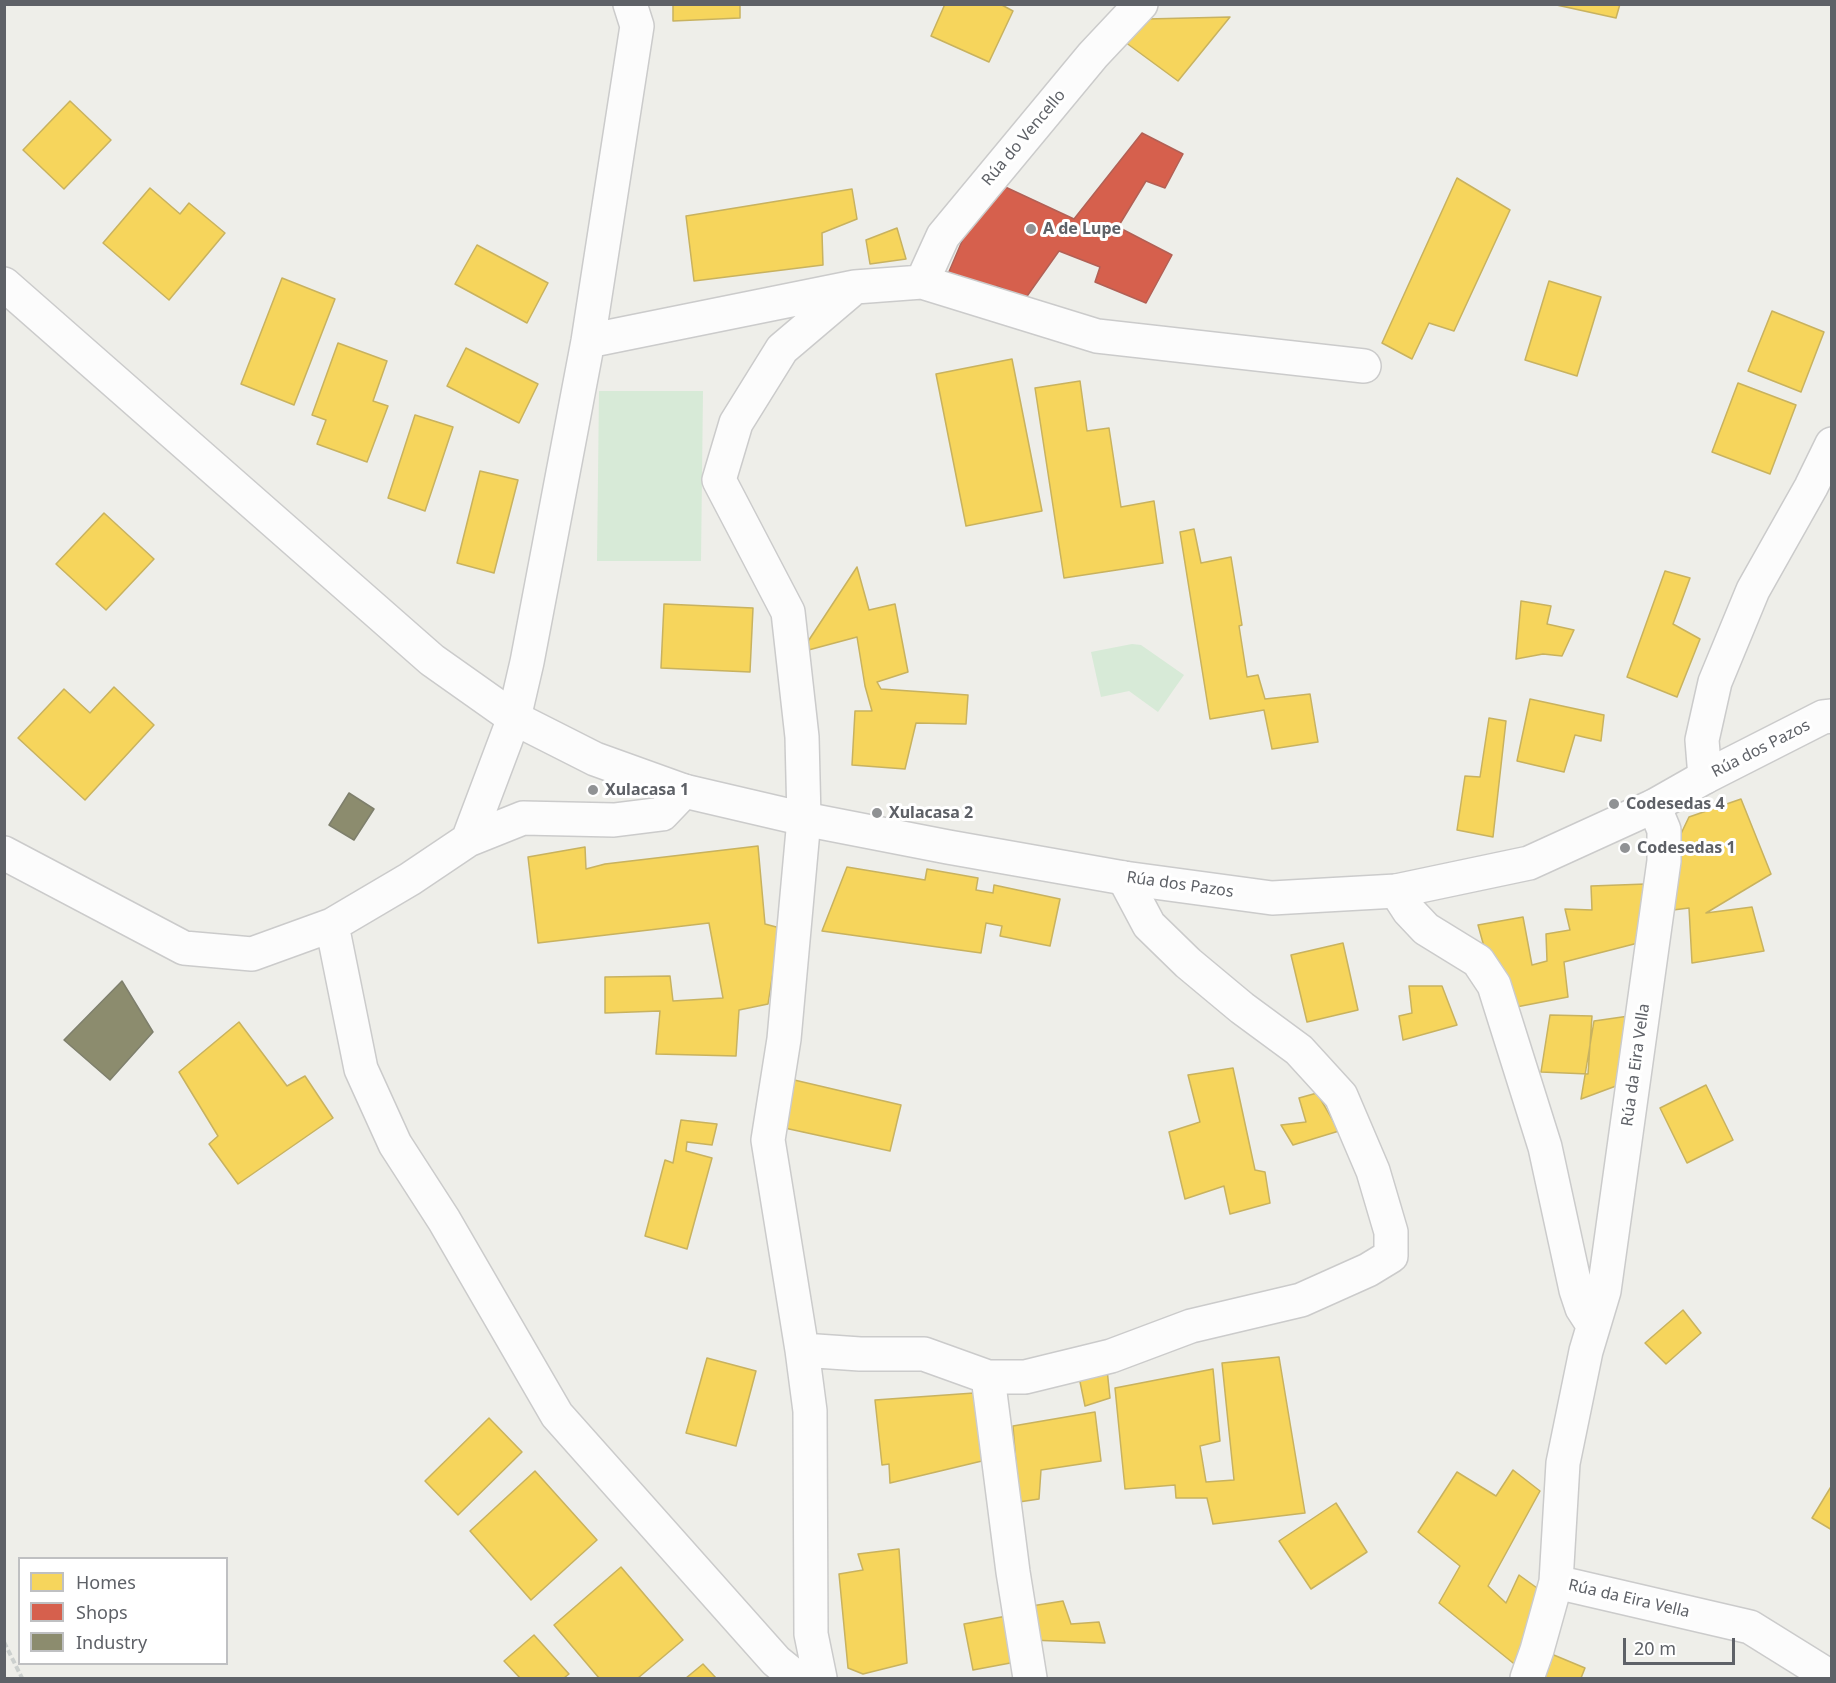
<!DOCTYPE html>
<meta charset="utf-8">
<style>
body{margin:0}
#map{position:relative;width:1836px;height:1683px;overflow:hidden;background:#eeeee9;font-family:"Noto Sans",sans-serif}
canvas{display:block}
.frame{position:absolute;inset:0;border:6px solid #5e6167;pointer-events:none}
.legend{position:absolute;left:18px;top:1557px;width:210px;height:108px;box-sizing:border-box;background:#fff;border:2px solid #bfc0c2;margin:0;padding:8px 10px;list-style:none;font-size:18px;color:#5e6167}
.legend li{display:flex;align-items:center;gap:12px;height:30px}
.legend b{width:30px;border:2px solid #bfc0c2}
.scale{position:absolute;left:1623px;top:1638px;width:112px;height:27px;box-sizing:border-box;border:3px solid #5e6167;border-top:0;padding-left:8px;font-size:18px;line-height:21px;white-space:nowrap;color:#5e6167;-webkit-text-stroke:4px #fff;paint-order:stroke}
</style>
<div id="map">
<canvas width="1836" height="1683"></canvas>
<div class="frame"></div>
<ul class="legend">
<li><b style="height:16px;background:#f6d55c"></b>Homes</li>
<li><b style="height:16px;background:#d6604d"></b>Shops</li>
<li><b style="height:16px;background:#8c8c6e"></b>Industry</li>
</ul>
<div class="scale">20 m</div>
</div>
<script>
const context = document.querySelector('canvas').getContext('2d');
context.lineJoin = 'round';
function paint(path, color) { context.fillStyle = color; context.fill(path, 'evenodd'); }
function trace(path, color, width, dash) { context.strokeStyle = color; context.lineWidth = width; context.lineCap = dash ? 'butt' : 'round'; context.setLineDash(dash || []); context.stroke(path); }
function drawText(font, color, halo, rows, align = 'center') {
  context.font = font + ' "Noto Sans",sans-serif'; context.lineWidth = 6; context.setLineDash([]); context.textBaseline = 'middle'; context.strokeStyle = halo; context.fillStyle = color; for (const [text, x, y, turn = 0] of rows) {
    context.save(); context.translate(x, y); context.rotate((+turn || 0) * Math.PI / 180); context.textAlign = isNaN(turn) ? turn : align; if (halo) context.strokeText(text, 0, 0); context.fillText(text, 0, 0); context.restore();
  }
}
paint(new Path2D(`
 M599,391H703L701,561H597Z
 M1132,644L1141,645L1184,675L1158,712L1129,691L1101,697L1091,652Z`), '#d7ead7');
const homes = new Path2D(`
 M673,4H740V18L673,21Z
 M945,4H1000L1013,11L989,62L931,36Z
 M1552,4H1620L1616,18Z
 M1230,17L1178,81L1125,42L1147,19Z
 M70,101L111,140L64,189L23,150Z
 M1457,178L1510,210L1454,331L1429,323L1412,359L1382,343Z
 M150,188L180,214L189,203L225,233L169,300L103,243Z
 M852,189L857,219L822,233L823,265L694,281L686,216Z
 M897,228L906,259L870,264L866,240Z
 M477,245L548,283L527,323L455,284Z
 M282,278L335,299L294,405L241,384Z
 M1549,281L1601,297L1577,376L1525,360Z
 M1772,311L1824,332L1801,392L1748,371Z
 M338,343L387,361L373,401L388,406L367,462L317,444L326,420L312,415Z
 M466,348L538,384L519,423L447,386Z
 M1012,359L1042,511L966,526L936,374Z
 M1080,381L1087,431L1109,428L1121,507L1154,501L1163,563L1064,578L1035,388Z
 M1738,383L1796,405L1770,474L1712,452Z
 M415,415L453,427L425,511L388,498Z
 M480,471L518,480L494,573L457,563Z
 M104,513L154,559L106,610L56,564Z
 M1194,529L1201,563L1231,557L1242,625L1239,626L1247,677L1258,675L1265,699L1310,694L1318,742L1272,749L1264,710L1210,719L1180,532Z
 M857,567L869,610L895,604L908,672L877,682L881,689L968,695L966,724L916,723L905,769L852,765L855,711H872L865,686L857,637L801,652Z
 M1665,571L1690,578L1673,624L1700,639L1677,697L1627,677Z
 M1521,601L1551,606L1547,624L1574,630L1562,656L1543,654L1516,659Z
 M664,604L753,608L750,672L661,668Z
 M114,687L154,725L85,800L18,738L64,689L90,713Z
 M1530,699L1604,715L1601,741L1575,735L1564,772L1517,761Z
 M1489,718L1506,721L1493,837L1457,830L1465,776L1480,777Z
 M1741,799L1771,874L1706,913L1752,907L1764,951L1692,963L1689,908L1665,911L1677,842L1689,817Z
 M758,846L765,924L780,928L768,1004L739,1010L736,1056L656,1054L660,1011L605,1013V977L670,976L673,1001L723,998L709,923L538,943L528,857L585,847L586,869L605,864Z
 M847,867L925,880L927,869L978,878L976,890L993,893L994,885L1060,899L1050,946L1000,936L1002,926L986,923L981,953L822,931Z
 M1646,884L1638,943L1564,962L1568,997L1511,1008L1493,979L1478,925L1523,917L1532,965L1547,961L1546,934L1570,930L1565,909L1592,910L1591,886Z
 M1343,943L1358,1010L1307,1022L1291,955Z
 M1409,986H1442L1457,1025L1403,1040L1399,1016L1412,1013Z
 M1550,1015L1592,1016L1588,1074L1541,1072Z
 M1629,1016L1616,1086L1581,1099L1594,1021Z
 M239,1022L287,1086L305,1076L333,1118L238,1184L209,1144L218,1136L179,1072Z
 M1233,1068L1255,1170L1265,1172L1270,1203L1230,1214L1224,1186L1185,1199L1169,1132L1200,1122L1188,1075Z
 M790,1079L901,1105L890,1151L780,1127Z
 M1706,1085L1733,1140L1687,1163L1660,1108Z
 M1317,1093L1339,1131L1293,1145L1281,1125L1306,1122L1299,1098Z
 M681,1120L717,1124L712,1145L687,1142L686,1151L712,1158L687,1249L645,1236L665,1160L673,1163Z
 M1683,1310L1701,1333L1666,1364L1645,1343Z
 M1279,1357L1305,1513L1213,1524L1207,1498H1176L1175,1485L1125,1489L1115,1388L1213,1369L1220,1441L1200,1446L1206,1482L1234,1480L1222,1363Z
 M707,1358L756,1371L736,1446L686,1433Z
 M1107,1369L1110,1398L1085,1406L1079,1377Z
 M974,1393L982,1461L890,1483L889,1464L882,1465L875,1400Z
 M1095,1412L1101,1461L1041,1470L1039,1499L1019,1502L1013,1426Z
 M489,1418L522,1452L458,1515L425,1481Z
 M1513,1470L1540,1491L1488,1586L1506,1603L1519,1575L1537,1588L1518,1667L1439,1603L1460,1566L1418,1532L1457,1472L1496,1496Z
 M535,1471L597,1540L531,1600L470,1531Z
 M1832,1485V1530L1812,1518Z
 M1336,1503L1367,1552L1311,1589L1279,1541Z
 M899,1549L907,1663L863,1674L848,1668L839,1574L863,1570L858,1554Z
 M621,1567L683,1640L638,1678H599L554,1625Z
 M1063,1601L1071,1624L1099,1622L1105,1643L1030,1640L1025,1607Z
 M1012,1615L1021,1661L973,1670L964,1624Z
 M534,1635L569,1674L564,1678H520L504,1661Z
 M1549,1653L1585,1668L1581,1678H1539Z
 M703,1664L716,1678H686Z`);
paint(homes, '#f6d55c');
trace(homes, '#c8b25f', 1.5);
const shops = new Path2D(`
 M1142,133L1183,154L1165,188L1146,181L1118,227L1172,255L1146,303L1095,282L1100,267L1059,251L1025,299L997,286L991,296L948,274L974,213L1001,185L1074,219Z`);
paint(shops, '#d6604d');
trace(shops, '#b26055', 1.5);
const industry = new Path2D(`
 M349,793L374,809L354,840L329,825Z
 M122,981L153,1032L110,1080L64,1040Z`);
paint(industry, '#8c8c6e');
trace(industry, '#7e7f6c', 1.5);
const minor = new Path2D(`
 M922,282L943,236L1093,55L1141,4
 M588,341L855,287L922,282L1097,336L1364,366
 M1705,777L1702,740L1715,682L1753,590L1811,487L1832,444
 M468,840L514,718L527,662L588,341L637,26L630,4
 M4,853L184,948L252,954L332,925L410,879L468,840L523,818L614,820L662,814L684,791
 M1396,891L1409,911L1426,929L1478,961L1494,985L1545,1147L1576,1290L1582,1308L1593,1325
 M332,925L361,1069L395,1144L444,1220L557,1415L776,1661L797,1678
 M802,1350L860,1354H924L988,1377H1025L1111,1356L1191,1326L1301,1300L1368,1270L1391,1256V1232L1373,1171L1341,1096L1299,1050L1242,1008L1188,963L1149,925L1124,878
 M988,1377L1013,1572L1030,1678
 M1556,1582L1750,1627L1832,1678
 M820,1678L811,1634L810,1411L802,1350L768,1140L784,1039L804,819L802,737L788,612L719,480L736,423L782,349L855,287
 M1527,1678L1537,1650L1556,1582L1563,1463L1586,1351L1604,1291L1664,861V830L1654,806`);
const tertiary = new Path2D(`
 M4,284L432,660L514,718L595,759L684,791L804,819L948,847L1124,878L1272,898L1396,891L1529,863L1654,806L1705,777L1823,717L1832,716`);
trace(minor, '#cbcbcb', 36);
trace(tertiary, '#cbcbcb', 36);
trace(new Path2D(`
 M4,1642L22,1678`), '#ccd0ce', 4, [6, 3]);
trace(minor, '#fcfcfc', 33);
trace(tertiary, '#fcfcfc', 33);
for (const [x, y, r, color] of [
 [1031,229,6,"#909294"],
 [593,790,6,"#909294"],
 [1614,804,6,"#909294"],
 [877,813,6,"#909294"],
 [1625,848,6,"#909294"]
]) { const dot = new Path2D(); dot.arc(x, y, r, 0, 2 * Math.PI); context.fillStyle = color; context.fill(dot); trace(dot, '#fff', 2); }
drawText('16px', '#5e6167', '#fff', [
 ["Rúa do Vencello",1024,138,-50],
 ["Rúa dos Pazos",1761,749,-27],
 ["Rúa dos Pazos",1180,885,8],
 ["Rúa da Eira Vella",1636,1065,-82],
 ["Rúa da Eira Vella",1629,1599,13]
]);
drawText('bold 16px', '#5e6167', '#fff', [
 ["A de Lupe",1043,229],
 ["Xulacasa 1",605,790],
 ["Codesedas 4",1626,804],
 ["Xulacasa 2",889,813],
 ["Codesedas 1",1637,848]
], 'left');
</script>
